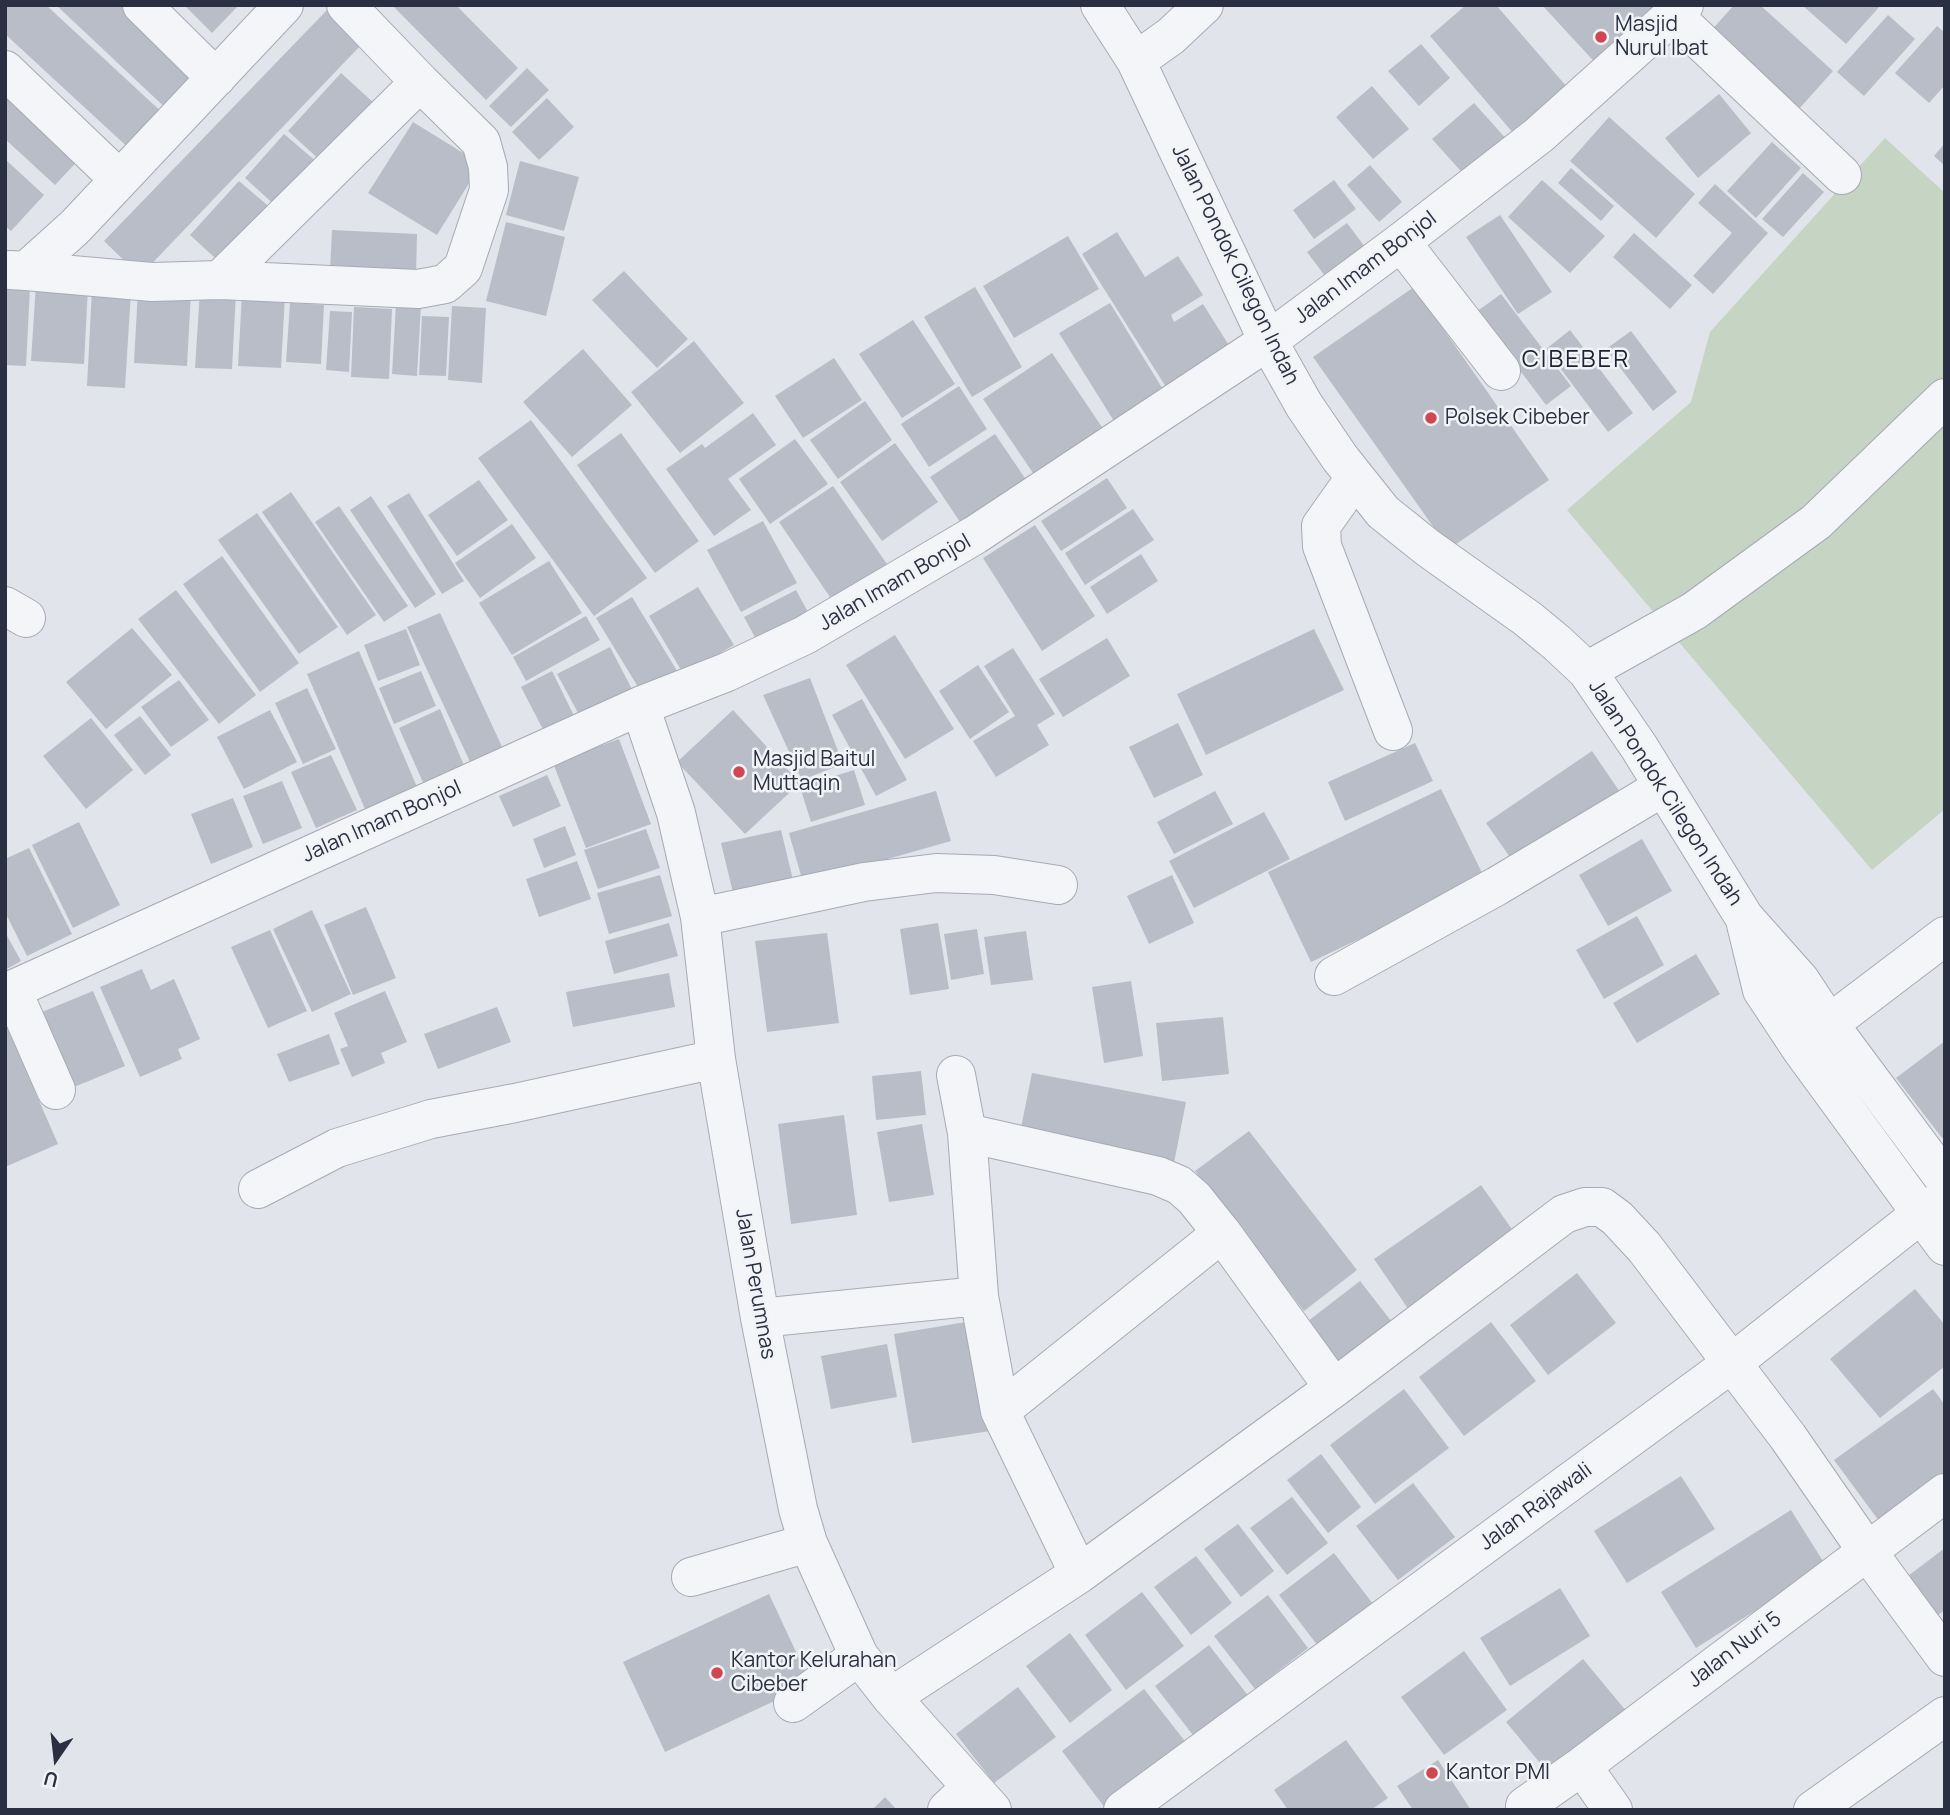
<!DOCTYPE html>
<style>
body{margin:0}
#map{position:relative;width:1950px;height:1815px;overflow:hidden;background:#e1e4ea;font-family:Manrope,sans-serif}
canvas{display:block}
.frame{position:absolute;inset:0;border:7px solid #2a3042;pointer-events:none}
.north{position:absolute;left:21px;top:1724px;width:70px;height:70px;-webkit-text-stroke:5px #f1f3f7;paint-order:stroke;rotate:194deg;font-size:19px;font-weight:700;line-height:28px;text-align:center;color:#2a3042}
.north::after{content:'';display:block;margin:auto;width:24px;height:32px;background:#2a3042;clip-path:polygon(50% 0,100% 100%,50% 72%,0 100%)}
</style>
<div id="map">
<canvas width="1950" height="1815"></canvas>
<div class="frame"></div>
<div class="north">U</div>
</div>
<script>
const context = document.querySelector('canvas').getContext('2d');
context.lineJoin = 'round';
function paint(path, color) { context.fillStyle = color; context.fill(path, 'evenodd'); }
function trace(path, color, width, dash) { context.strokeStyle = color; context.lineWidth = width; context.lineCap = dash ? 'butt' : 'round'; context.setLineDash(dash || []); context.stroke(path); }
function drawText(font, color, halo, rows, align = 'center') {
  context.font = font + ' Manrope,sans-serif'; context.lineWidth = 5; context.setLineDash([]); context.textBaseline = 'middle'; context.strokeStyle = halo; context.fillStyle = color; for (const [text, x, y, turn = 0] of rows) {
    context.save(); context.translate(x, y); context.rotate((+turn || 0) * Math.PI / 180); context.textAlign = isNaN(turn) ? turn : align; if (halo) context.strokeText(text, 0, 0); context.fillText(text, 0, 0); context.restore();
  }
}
paint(new Path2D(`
 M1885,138L1945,193V517L1943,519L1945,522V809L1872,870L1567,510L1691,402L1710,332Z`), '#c6d4c3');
paint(new Path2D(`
 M5,5H46L167,117L134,153L5,34Z
 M56,5H127L205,78L172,114Z
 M184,5H239L212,33Z
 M392,5H456L518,68L486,100Z
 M1466,5H1496L1574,95L1520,141L1430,36Z
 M1542,5H1660L1601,69Z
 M1734,5H1760L1833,71L1798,110L1710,32Z
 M1802,5H1881L1846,44Z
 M327,10L362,44L140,276L104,241Z
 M1888,15L1915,39L1864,96L1837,72Z
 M1937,26L1945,33V85L1929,103L1895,73Z
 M1421,44L1450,78L1419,106L1388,71Z
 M527,68L549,90L511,127L489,106Z
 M5,73L88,150L55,185L5,139Z
 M341,73L375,104L322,162L288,131Z
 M1372,86L1409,129L1373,159L1336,117Z
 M1719,94L1751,133L1698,178L1665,138Z
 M547,98L574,127L539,160L512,132Z
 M1474,103L1509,142L1467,178L1432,139Z
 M1609,117L1695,194L1656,238L1570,161Z
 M413,122L481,164L437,235L368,193Z
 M284,134L318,163L278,208L245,178Z
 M1772,142L1801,168L1756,218L1727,191Z
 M1945,143V166L1934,156Z
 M5,159L44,195L11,231L5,226Z
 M520,161L579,177L564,231L506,215Z
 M1370,165L1402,202L1379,222L1347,185Z
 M1571,168L1614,206L1601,221L1558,183Z
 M1803,173L1824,192L1783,237L1762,219Z
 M1334,180L1356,209L1314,239L1293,210Z
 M1542,180L1605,236L1570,273L1508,217Z
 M239,181L273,210L224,266L190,235Z
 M1715,184L1768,233L1713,294L1693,276L1732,233L1698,203Z
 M1500,215L1552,292L1518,314L1466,237Z
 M506,222L565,237L546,316L486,301Z
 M1347,223L1365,247L1325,276L1307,252Z
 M332,230L417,234L416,275L330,271Z
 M1117,232L1145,277L1178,256L1203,295L1171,315L1174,322L1203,304L1230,347L1166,387L1082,254Z
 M1634,233L1692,285L1670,309L1613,257Z
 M1068,236L1099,289L1014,338L983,286Z
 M624,271L688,339L657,368L592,300Z
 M36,284L88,287L84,364L31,361Z
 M5,285L30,287L26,366L5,365Z
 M975,287L1022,367L972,397L924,317Z
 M1414,287L1549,480L1449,549L1313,357Z
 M92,289L131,291L125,388L87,386Z
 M138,289L191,292L187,366L134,363Z
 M200,290L236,292L232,369L195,368Z
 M242,294L285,296L281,368L238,366Z
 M1501,294L1571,386L1546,405L1476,312Z
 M290,303L324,305L321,364L286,362Z
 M1110,303L1167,396L1117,426L1059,333Z
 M396,304L421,305L417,376L392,374Z
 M452,306L486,308L482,383L448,380Z
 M354,307L392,309L389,379L351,377Z
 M330,311L352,312L349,372L326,370Z
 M422,316L449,317L446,376L419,375Z
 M913,320L955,384L902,418L859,354Z
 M1570,330L1633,413L1608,432L1546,349Z
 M1631,331L1677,392L1653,411L1606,349Z
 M694,341L744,403L680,453L631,392Z
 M583,349L632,405L572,457L523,402Z
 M1052,353L1108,436L1039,482L983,399Z
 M834,358L862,400L803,438L775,396Z
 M959,386L987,429L929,467L901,424Z
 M865,401L892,440L838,479L810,440Z
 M753,413L776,445L728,479L751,510L714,536L666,469L702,444L705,448Z
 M531,420L647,578L594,616L478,458Z
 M621,433L699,541L655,573L577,465Z
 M995,434L1031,487L966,531L930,477Z
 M795,439L828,484L770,524L739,479Z
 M895,443L938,502L882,541L840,482Z
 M1107,478L1127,508L1061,551L1041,521Z
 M479,480L508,520L457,556L428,515Z
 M833,486L889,567L834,603L779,522Z
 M291,492L376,615L347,635L262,512Z
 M409,493L464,581L442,594L387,506Z
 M371,496L436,594L415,608L350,510Z
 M339,506L408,606L384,622L315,522Z
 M1133,509L1154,540L1085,585L1065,553Z
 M257,513L338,627L299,654L218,540Z
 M763,521L797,583L741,612L707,550Z
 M512,524L536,558L480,598L455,563Z
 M1035,525L1095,616L1042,651L983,558Z
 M1141,554L1158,581L1107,614L1090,587Z
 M222,556L299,663L260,692L183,584Z
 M549,561L582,613L512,655L479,603Z
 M698,587L734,645L684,675L649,616Z
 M176,590L256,695L219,724L138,619Z
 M796,590L815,625L763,652L744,617Z
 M632,597L682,679L646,700L596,618Z
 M440,613L504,751L472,766L407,627Z
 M586,616L600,640L526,681L513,657Z
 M132,628L172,675L106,729L66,682Z
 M406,629L420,665L378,681L364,645Z
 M1314,629L1344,690L1206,755L1177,694Z
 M895,635L954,729L905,759L846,665Z
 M1107,638L1130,676L1063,717L1039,679Z
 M610,647L635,695L583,722L557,674Z
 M1013,648L1055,714L1037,725L1049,745L996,777L973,741L1015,716L984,666Z
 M359,651L417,787L365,809L307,674Z
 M978,665L1009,712L970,739L939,691Z
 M421,671L436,706L394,724L379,688Z
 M552,671L578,724L548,739L521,687Z
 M810,678L843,764L802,780L763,695Z
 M179,680L209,720L171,747L141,707Z
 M307,688L336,749L303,764L275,703Z
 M862,699L907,780L876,796L832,715Z
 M440,709L466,770L425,787L399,728Z
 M270,710L297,762L244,789L217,737Z
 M733,710L800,783L745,834L677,762Z
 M140,716L171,755L145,775L114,735Z
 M91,718L133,770L86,809L43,756Z
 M1178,723L1203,775L1154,798L1129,747Z
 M619,739L651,824L586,848L553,763Z
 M1415,743L1433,781L1345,821L1328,782Z
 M1592,751L1624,798L1519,870L1486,823Z
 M331,755L357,810L316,828L291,772Z
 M854,770L865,805L811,822L800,787Z
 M547,775L561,806L513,827L499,796Z
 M282,781L302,828L263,844L243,796Z
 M1441,789L1485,879L1311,962L1268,872Z
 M936,791L951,841L803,883L789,833Z
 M1215,791L1233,824L1174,854L1157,822Z
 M233,798L253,847L211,864L191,814Z
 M1264,812L1290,859L1194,908L1169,861Z
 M79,822L120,905L73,928L32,845Z
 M565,826L576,855L544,868L533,839Z
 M646,829L660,868L598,889L584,850Z
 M781,830L794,884L734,897L721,843Z
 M1642,839L1672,891L1608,926L1579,875Z
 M29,848L72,934L27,956L5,912V859Z
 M577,861L591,899L539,917L526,879Z
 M660,875L672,916L609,934L597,893Z
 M1172,875L1194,923L1149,944L1127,896Z
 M366,907L396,978L353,995L324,925Z
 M312,910L351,994L312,1012L273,929Z
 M1637,916L1664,965L1604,999L1576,950Z
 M669,923L678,956L614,974L605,941Z
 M938,923L949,989L910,995L900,929Z
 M977,929L984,974L951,980L944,934Z
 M270,930L307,1011L268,1028L231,947Z
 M1026,931L1033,980L991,985L984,937Z
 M5,932L21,961L5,970Z
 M827,933L839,1023L767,1032L755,941Z
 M1696,954L1720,994L1637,1043L1613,1003Z
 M142,969L151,990L174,979L200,1039L178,1049L182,1059L140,1077L100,987Z
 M669,973L675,1007L573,1027L566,992Z
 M1131,981L1143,1056L1104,1063L1092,987Z
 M93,991L125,1066L74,1087L42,1012Z
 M385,991L407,1042L381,1053L385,1063L352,1077L340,1049L348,1046L334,1013Z
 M497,1007L511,1042L438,1069L424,1034Z
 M1223,1017L1229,1074L1162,1081L1156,1023Z
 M5,1023L58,1144L5,1167Z
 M329,1034L340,1064L289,1082L277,1054Z
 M1945,1041V1135L1942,1138L1896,1078Z
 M921,1071L926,1115L876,1120L872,1076Z
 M1032,1073L1186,1102L1174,1163L1020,1133Z
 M844,1115L857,1215L791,1224L778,1124Z
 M922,1124L934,1195L889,1202L877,1132Z
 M1249,1131L1357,1270L1304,1311L1195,1171Z
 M1481,1185L1516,1235L1409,1310L1374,1259Z
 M1577,1273L1616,1323L1548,1375L1510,1325Z
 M1360,1281L1399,1331L1342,1375L1303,1325Z
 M1915,1289L1945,1325V1366L1880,1418L1830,1359Z
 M972,1321L990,1431L912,1443L894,1334Z
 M1491,1322L1536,1381L1464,1436L1419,1377Z
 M887,1344L897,1397L831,1409L821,1356Z
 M1404,1389L1449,1448L1375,1504L1330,1445Z
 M1933,1389L1945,1405V1473L1879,1521L1834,1460Z
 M1321,1454L1361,1507L1328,1533L1287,1480Z
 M1681,1476L1715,1529L1627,1583L1594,1531Z
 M1413,1483L1455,1537L1398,1580L1356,1526Z
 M1292,1497L1328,1543L1287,1575L1250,1528Z
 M1791,1510L1826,1566L1696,1648L1661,1592Z
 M1238,1524L1274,1571L1241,1597L1204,1549Z
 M1945,1548V1610L1934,1618L1904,1579Z
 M1334,1553L1373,1604L1318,1646L1279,1595Z
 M1196,1556L1232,1603L1191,1635L1154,1587Z
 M1560,1588L1590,1636L1510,1686L1480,1638Z
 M1142,1592L1184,1646L1126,1690L1085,1635Z
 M769,1594L811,1684L665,1752L623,1662Z
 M1268,1595L1308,1648L1255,1689L1214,1636Z
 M1070,1633L1112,1690L1070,1723L1026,1666Z
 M1209,1645L1253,1702L1199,1743L1155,1686Z
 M1464,1651L1507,1710L1444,1755L1401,1697Z
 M1583,1659L1627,1712L1550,1775L1506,1722Z
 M1018,1687L1056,1737L994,1783L956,1734Z
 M1144,1689L1188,1745L1105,1808L1062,1751Z
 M1346,1740L1388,1798L1371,1810H1288L1274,1790Z
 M1438,1760L1471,1810H1413L1397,1786Z
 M885,1797L897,1810H872Z`), '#b9bdc7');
const minor = new Path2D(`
 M142,5L216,78
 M1100,5L1136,61L1268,341L1304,405L1340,458L1383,512L1428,548L1528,619L1557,643L1587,671L1639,747L1744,917L1800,980L1829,1024L1945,1180
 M1673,15L1842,175
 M1136,61L1171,36L1204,5
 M5,70L119,179
 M1401,242L1501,371
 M10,270L26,271L75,227L284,5
 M26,271L152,282L220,280L418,289L445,284L463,268L489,190L488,167L481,142L420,82L346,5
 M220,280L420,82
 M1355,478L1321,526L1322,546L1393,731
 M5,606L26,618
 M1587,671L1694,611L1816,522L1945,398
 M640,706L676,813L700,917L716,1059L760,1318L798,1509L808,1543L859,1656L891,1697L992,1810
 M700,917L864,882L936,873L994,875L1058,885
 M1746,924L1762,990L1801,1049L1945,1246
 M1334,976L1497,886L1663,787
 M12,990L56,1090
 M5,993L640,706L727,672L805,635L975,535L1268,341L1401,242L1539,135L1684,5
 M1810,1041L1829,1024L1945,936
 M956,1075L967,1133L979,1296L1000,1411L1079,1574
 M967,1133L1158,1176L1179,1185L1194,1198L1222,1233L1334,1388
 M258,1189L337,1148L431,1119L515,1103L716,1059
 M760,1318L979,1296
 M1000,1411L1222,1233
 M691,1577L808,1543
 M891,1697L1079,1574L1334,1388L1564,1214L1585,1207H1602L1617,1218L1644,1247L1788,1437L1867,1551L1945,1657
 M793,1703L859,1656
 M1582,1766L1613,1810
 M1525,1806L1582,1766L1945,1493
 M947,1810L970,1788
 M1123,1810L1732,1363L1922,1213L1945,1198
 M1813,1810L1945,1716`);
trace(minor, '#a6aab4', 40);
trace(minor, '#f4f5f8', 38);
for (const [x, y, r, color] of [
 [1601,37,7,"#ce4751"],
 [1431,418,7,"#ce4751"],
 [739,772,7,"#ce4751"],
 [717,1673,7,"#ce4751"],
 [1432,1773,7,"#ce4751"]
]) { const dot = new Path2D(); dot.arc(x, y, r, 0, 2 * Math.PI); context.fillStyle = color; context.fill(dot); trace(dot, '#f1f3f7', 2.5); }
drawText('21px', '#2a3042', '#f1f3f7', [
 ["Masjid",1615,25],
 ["Nurul Ibat",1615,49],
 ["Polsek Cibeber",1445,418],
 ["Masjid Baitul",753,760],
 ["Muttaqin",753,784],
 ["Kantor Kelurahan",731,1661],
 ["Cibeber",731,1685],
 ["Kantor PMI",1446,1773]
], 'left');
drawText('21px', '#2a3042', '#f1f3f7', [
 ["Jalan Pondok Cilegon Indah",1235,265,64],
 ["Jalan Imam Bonjol",1366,268,-37],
 ["Jalan Imam Bonjol",895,583,-30],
 ["Jalan Pondok Cilegon Indah",1665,793,57],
 ["Jalan Imam Bonjol",382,822,-24],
 ["Jalan Perumnas",755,1284,80],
 ["Jalan Rajawali",1536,1507,-36],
 ["Jalan Nuri 5",1735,1650,-37]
]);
context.letterSpacing = '2px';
drawText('24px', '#1c2233', '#f1f3f7', [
 ["CIBEBER",1576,360]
]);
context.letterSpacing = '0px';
</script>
